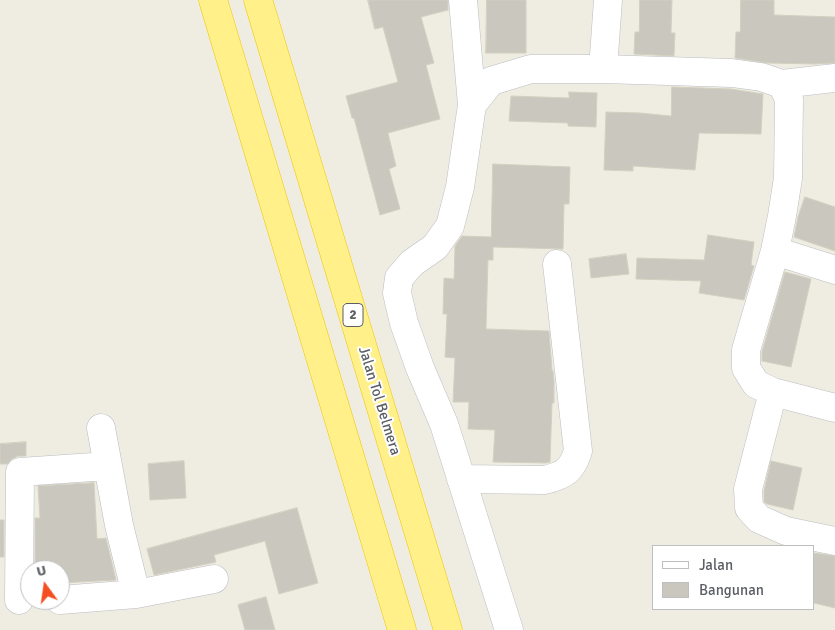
<!DOCTYPE html>
<style>
body{margin:0}
#map{position:relative;width:835px;height:630px;overflow:hidden;background:#efede2;font-family:Signika,sans-serif}
canvas{display:block}
.legend{position:absolute;left:652px;top:545px;width:162px;height:65px;box-sizing:border-box;background:#fff;border:1px solid #bdbfc1;margin:0;padding:6px 9px;list-style:none;font-size:15px;color:#5b5e64}
.legend li{display:flex;align-items:center;gap:10px;height:25px}
.legend b{width:25px;border:1px solid #bdbfc1}
.north{position:absolute;left:20px;top:560px;width:50px;height:50px;box-sizing:border-box;background:#fff;border:1px solid #bdbfc1;border-radius:50%;rotate:346deg;font-size:14px;font-weight:700;line-height:20px;text-align:center;color:#5b5e64}
.north::after{content:'';display:block;margin:auto;width:18px;height:22px;background:#f44f23;clip-path:polygon(50% 0,100% 100%,50% 72%,0 100%)}
</style>
<div id="map">
<canvas width="835" height="630"></canvas>
<ul class="legend">
<li><b style="height:6px;background:#fff"></b>Jalan</li>
<li><b style="height:14px;background:#cac7bf"></b>Bangunan</li>
</ul>
<div class="north">U</div>
</div>
<script>
const context = document.querySelector('canvas').getContext('2d');
context.lineJoin = 'round';
function paint(path, color) { context.fillStyle = color; context.fill(path, 'evenodd'); }
function trace(path, color, width, dash) { context.strokeStyle = color; context.lineWidth = width; context.lineCap = dash ? 'butt' : 'round'; context.setLineDash(dash || []); context.stroke(path); }
function drawText(font, color, halo, rows, align = 'center') {
  context.font = font + ' Signika,sans-serif'; context.lineWidth = 4; context.setLineDash([]); context.textBaseline = 'middle'; context.strokeStyle = halo; context.fillStyle = color; for (const [text, x, y, turn = 0] of rows) {
    context.save(); context.translate(x, y); context.rotate((+turn || 0) * Math.PI / 180); context.textAlign = isNaN(turn) ? turn : align; if (halo) context.strokeText(text, 0, 0); context.fillText(text, 0, 0); context.restore();
  }
}
const building = new Path2D(`
 M368,0H448V10L421,17L434,63L426,65L440,119L388,133L396,166L389,169L400,209L380,215L354,118H352L346,96L398,82L383,27L375,29Z
 M487,0H526V53H486Z
 M640,0H672L671,33H675L674,56L634,54L635,32H639Z
 M741,0H774V15L835,17V63L815,64L768,63L735,58L736,32H740Z
 M672,87L731,89L763,94L761,134L699,133L695,170L633,166V171L604,170L606,112L640,113L671,116Z
 M569,92L597,93L596,127L568,126V123L509,121L511,96L569,98Z
 M493,164L570,167L569,204H564L563,249L493,247V260H488L486,329L549,331L552,370L553,371L554,381V403H552L550,462L546,463L493,462L495,430L468,429L469,402H453L455,358L445,357L447,314H443L444,278L454,279L455,246L462,236L491,237Z
 M805,197L835,207V251L794,237L798,217Z
 M708,235L754,242L751,265L754,266L744,300L699,293L701,281L636,279L637,258L704,260Z
 M626,254L629,274L591,278L589,259Z
 M785,272L811,279L791,367L762,361V352Z
 M26,442V456H18L12,459L7,464H0V444Z
 M184,461L186,498L150,500L148,464Z
 M771,461L802,468L793,510L767,504L764,502V491Z
 M94,483L97,539L106,538L116,580L60,583V570H35V518H40L38,486Z
 M297,508L318,583L279,594L265,541L214,555L216,562L154,575L147,549Z
 M0,520H4V557H0Z
 M814,553L835,556V608L814,603Z
 M266,597L275,630H245L238,605Z`);
paint(building, '#cac7bf');
trace(building, '#d4d0c0', 1);
const minor = new Path2D(`
 M463,0L472,105
 M603,69L608,0
 M782,84L789,99L788,178L782,216L775,251L746,350V368L756,384L773,392L835,408
 M775,251L835,270
 M773,392L748,489L749,508L759,519L786,531L835,541
 M101,428L119,525L136,594
 M461,479L545,480C565,475 572,470 578,451L557,264
 M19,600L20,472L108,466
 M60,600L136,594L214,579
 M509,630L444,424L420,368L404,323L397,293L399,278L412,263L435,247L450,226L460,187L472,105L491,81L531,69H603L732,73L761,77L782,84L835,78`);
const highway = new Path2D(`
 M213,0L402,630
 M258,0L448,630`);
trace(minor, '#babcc2', 29);
trace(highway, '#f1c500', 29);
trace(minor, '#fff', 28);
trace(highway, '#fff089', 28);
for (const [x, y, w] of [
 [353,315,20]
]) { const box = new Path2D(); box.roundRect(x - w / 2, y - 11.5, w, 23, 4); context.fillStyle = '#fff'; context.fill(box); trace(box, '#5b5e64', 1); }
drawText('bold 14px', '#5b5e64', null, [
 ["2",353,315]
]);
drawText('15px', '#5b5e64', '#fff', [
 ["Jalan Tol Belmera",379,401,73]
]);
</script>
